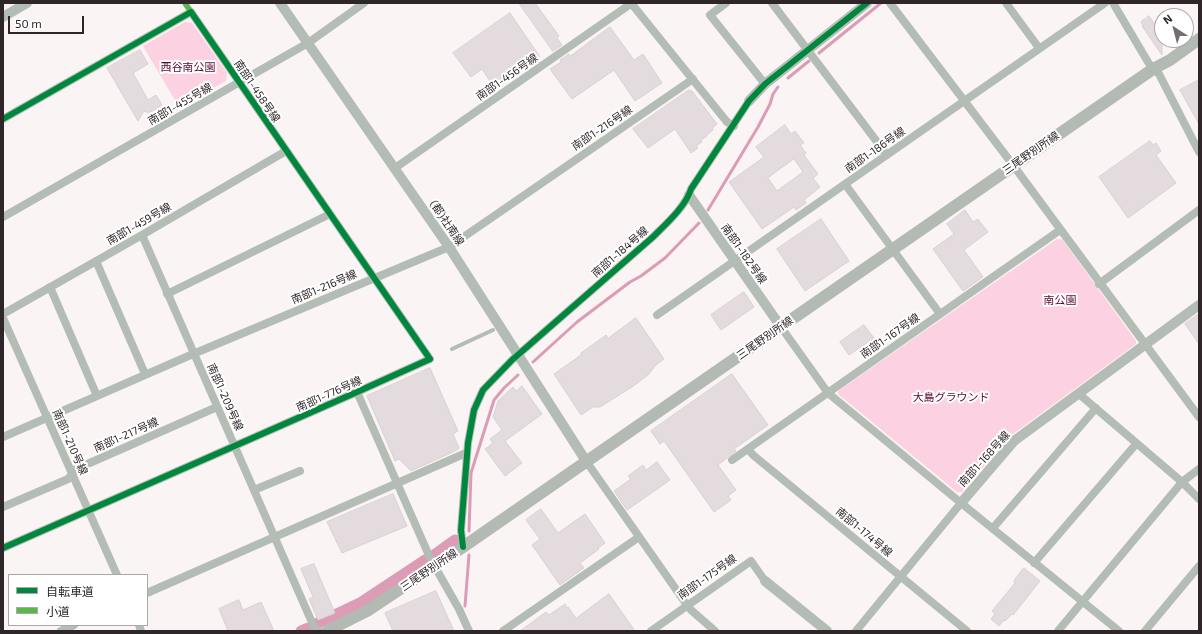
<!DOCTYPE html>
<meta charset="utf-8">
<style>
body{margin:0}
#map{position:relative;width:1202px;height:634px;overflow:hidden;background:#faf4f5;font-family:"Exo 2","Noto Sans JP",sans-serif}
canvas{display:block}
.frame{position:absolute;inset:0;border:4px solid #2e2629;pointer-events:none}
.legend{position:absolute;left:8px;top:574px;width:140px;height:52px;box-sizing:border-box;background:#fff;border:1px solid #aba8a9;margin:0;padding:5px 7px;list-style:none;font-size:12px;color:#2e2629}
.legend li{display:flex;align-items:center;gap:8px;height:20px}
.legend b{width:20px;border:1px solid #aba8a9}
.north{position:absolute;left:1154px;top:8px;width:40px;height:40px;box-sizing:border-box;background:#fff;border:1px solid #aba8a9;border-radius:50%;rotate:324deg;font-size:11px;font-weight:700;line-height:16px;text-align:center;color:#2e2629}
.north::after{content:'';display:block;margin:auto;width:14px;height:18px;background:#756e70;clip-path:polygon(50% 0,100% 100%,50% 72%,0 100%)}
.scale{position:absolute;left:8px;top:16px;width:76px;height:18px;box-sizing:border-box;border:2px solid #2e2629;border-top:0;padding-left:5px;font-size:12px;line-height:14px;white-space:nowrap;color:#2e2629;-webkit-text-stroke:3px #fff;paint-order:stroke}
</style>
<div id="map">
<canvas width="1202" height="634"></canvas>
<div class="frame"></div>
<ul class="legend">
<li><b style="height:5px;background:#00873e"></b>自転車道</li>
<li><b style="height:5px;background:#58b947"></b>小道</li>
</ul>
<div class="north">N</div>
<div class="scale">50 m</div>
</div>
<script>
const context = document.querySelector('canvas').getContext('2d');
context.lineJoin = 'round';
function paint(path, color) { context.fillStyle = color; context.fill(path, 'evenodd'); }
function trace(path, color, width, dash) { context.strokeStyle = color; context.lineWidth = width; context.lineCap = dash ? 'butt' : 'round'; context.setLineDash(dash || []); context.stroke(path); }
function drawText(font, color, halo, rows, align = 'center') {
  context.font = font + ' "Exo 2","Noto Sans JP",sans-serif'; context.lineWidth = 4; context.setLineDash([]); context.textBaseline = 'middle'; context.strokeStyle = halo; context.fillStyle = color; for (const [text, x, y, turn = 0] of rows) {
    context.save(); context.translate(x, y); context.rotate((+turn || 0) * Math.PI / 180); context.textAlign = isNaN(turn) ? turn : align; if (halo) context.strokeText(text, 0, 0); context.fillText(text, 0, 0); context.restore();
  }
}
paint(new Path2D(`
 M185,22L192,23L227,73L226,81L179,107L143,46Z
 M1057,239H1062L1136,341V344L1009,437L962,492H957L838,394V391Z`), '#fcd1e1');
trace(new Path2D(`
 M819,53L881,3
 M788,78L809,61
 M708,210L758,127L770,104L773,94L778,87
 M533,362L577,322L630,282L641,276L665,258L699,223
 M469,531L471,473L494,400L504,388L518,375
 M465,606L469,555`), '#dc9cb5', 3);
trace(new Path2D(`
 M434,555L455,540
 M318,623L360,603L425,560
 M301,631L308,628`), '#dc9cb5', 11);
const building = new Path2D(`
 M519,3H535L559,36L557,38L562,45L553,51Z
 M510,13L540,57L495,89L482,69L471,77L453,53Z
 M1149,16L1162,35V55L1142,26L1143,25L1141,22Z
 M610,27L634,60L643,54L662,83L635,101L614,70L572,99L550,69L561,62L560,60L569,54L570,56Z
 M140,50L148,64L133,73L148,100L156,95L162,105L149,113L144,111L138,121L107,68Z
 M1199,80V124L1180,90Z
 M491,85L495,91L484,99L479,93Z
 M689,90L692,91L717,124L712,128L713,130L707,135V136L701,140L702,142L696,146L698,148L691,153L675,129L648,148L633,129Z
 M785,125L791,134L795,131L804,143L800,145L806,153L804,155L818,174L813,178L820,187L804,200L806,203L796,210L794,207L762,229L729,182L764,157L756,147ZM794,159L803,172L777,191L768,178Z
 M1150,141L1153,145L1156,143L1161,151L1156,155L1176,183L1128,218L1099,177Z
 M965,210L973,222L978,219L988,232L964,250L983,277L963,291L933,249L954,234L947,224Z
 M821,219L849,261L805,291L777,249Z
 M744,292L754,307L721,330L711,315Z
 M1199,314V344L1185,324Z
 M636,318L664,359L657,364L648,375L632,387L600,407H593L581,415L554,374L581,355V353L606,335L608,338Z
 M864,325L874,338L849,355L840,342Z
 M430,368L458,431L453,434L459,448L455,451L411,471L399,459L395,461L367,396Z
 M732,374L768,425L734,449L736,451L718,465L736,490L728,496L731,500L714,512L664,441L660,444L651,431Z
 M522,386L542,414L505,441L522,463L505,476L485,449L493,443L490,439L502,430L493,417L498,401L513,387L516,391Z
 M657,462L670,480L627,510L614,491L631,479L628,476L643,465L646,470Z
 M393,494L407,526L342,553L327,522Z
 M541,509L558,533L585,514L605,543L598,548L599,549L580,563L584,568L560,585L532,545L540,539L526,520Z
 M314,564L335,613L318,620L309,599L313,597L301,569Z
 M1024,568L1040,581L1013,615L1012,614L1005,621L1004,620L999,626L991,619L995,614L992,611L1015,583L1014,581Z
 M436,591L454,631H393L385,613Z
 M609,594L635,631H520L546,612L549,615L565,604L567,608L568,607L576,618Z
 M239,600L243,610L261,602L274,631H228L219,609Z`);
paint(building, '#e3dbdd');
trace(building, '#d8d1d3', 1);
trace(new Path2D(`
 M452,349L493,330`), '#b3bcb5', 4);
trace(new Path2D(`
 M185,3L191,12`), '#b3bcb5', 6);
trace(new Path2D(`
 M631,3L727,122L734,126
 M726,3L710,15L765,84
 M772,3L887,155
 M890,3L1013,165L1199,417
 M1006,3L1039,48
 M1113,3L1148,62L1153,69L1159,74L1199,152
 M3,119L191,12L430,359L357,392L3,548
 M395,168L632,3
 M845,184L940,314
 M3,217L308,43L364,3
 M142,235L314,627L319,631
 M96,261L145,374
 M1099,284L1199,210
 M50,287L97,396
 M167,294L330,214
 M3,314L142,235L286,151
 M657,315L1105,3
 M3,318L117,575
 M781,327L828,393L961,503L1119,631
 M357,392L431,560L459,609L469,631
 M1079,394L1182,482L1199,499
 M3,437L193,354L449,247L693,79
 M748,449L753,455L967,631
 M732,460L1060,230
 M586,461L687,605L691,610L715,631
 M254,490L300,471
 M3,507L68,479L76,469L217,407
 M993,528L1096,408
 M463,547L461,530L468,443L474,410L483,390L512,360L654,236C666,224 686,206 691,189L749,101
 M1034,563L1136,444
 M147,593L466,453
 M139,625L141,631
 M61,631L74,625
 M503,631L639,537
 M651,631L751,561L765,581
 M856,631L961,503
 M1058,631L1182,482L1199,469
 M1145,631L1199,566`), '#b3bcb5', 8);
trace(new Path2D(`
 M280,3L449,247L586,461
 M3,17L27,3
 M749,101L765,84L867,3
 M689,195L781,327
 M961,503L1014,441L1199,305
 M765,581L827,631`), '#b3bcb5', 10);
trace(new Path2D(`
 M327,631L367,611L463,547L1153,69L1170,60L1199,39`), '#b3bab4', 12);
trace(new Path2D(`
 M185,3L191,12`), '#58b947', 5, [10, 5]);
trace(new Path2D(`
 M3,119L191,12L430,359L357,392L3,548
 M463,547L461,530L468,443L474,410L483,390L512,360L654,236C666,224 686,206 691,189L749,101L765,84L867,3`), '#00873e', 6);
drawText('11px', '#5a0733', '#fff', [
 ["西谷南公園",188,67],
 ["南公園",1060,300],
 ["大島グラウンド",951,397]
]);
drawText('11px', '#2e2629', '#fff', [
 ["南部1-456号線",507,77,-35],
 ["南部1-458号線",257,91,56],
 ["南部1-455号線",180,104,-30],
 ["南部1-216号線",602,128,-34],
 ["南部1-186号線",875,150,-35],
 ["三尾野別所線",1031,153,-35],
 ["(都)社南線",447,223,56],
 ["南部1-459号線",139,224,-30],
 ["南部1-184号線",620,252,-41],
 ["南部1-182号線",744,254,55],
 ["南部1-216号線",324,287,-23],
 ["南部1-167号線",890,336,-35],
 ["三尾野別所線",765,338,-35],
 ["南部1-776号線",329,394,-24],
 ["南部1-209号線",225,397,66],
 ["南部1-217号線",126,435,-24],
 ["南部1-210号線",70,442,66],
 ["南部1-168号線",984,459,-48],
 ["南部1-174号線",864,532,40],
 ["三尾野別所線",429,570,-34],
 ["南部1-175号線",707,577,-35]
]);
</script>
